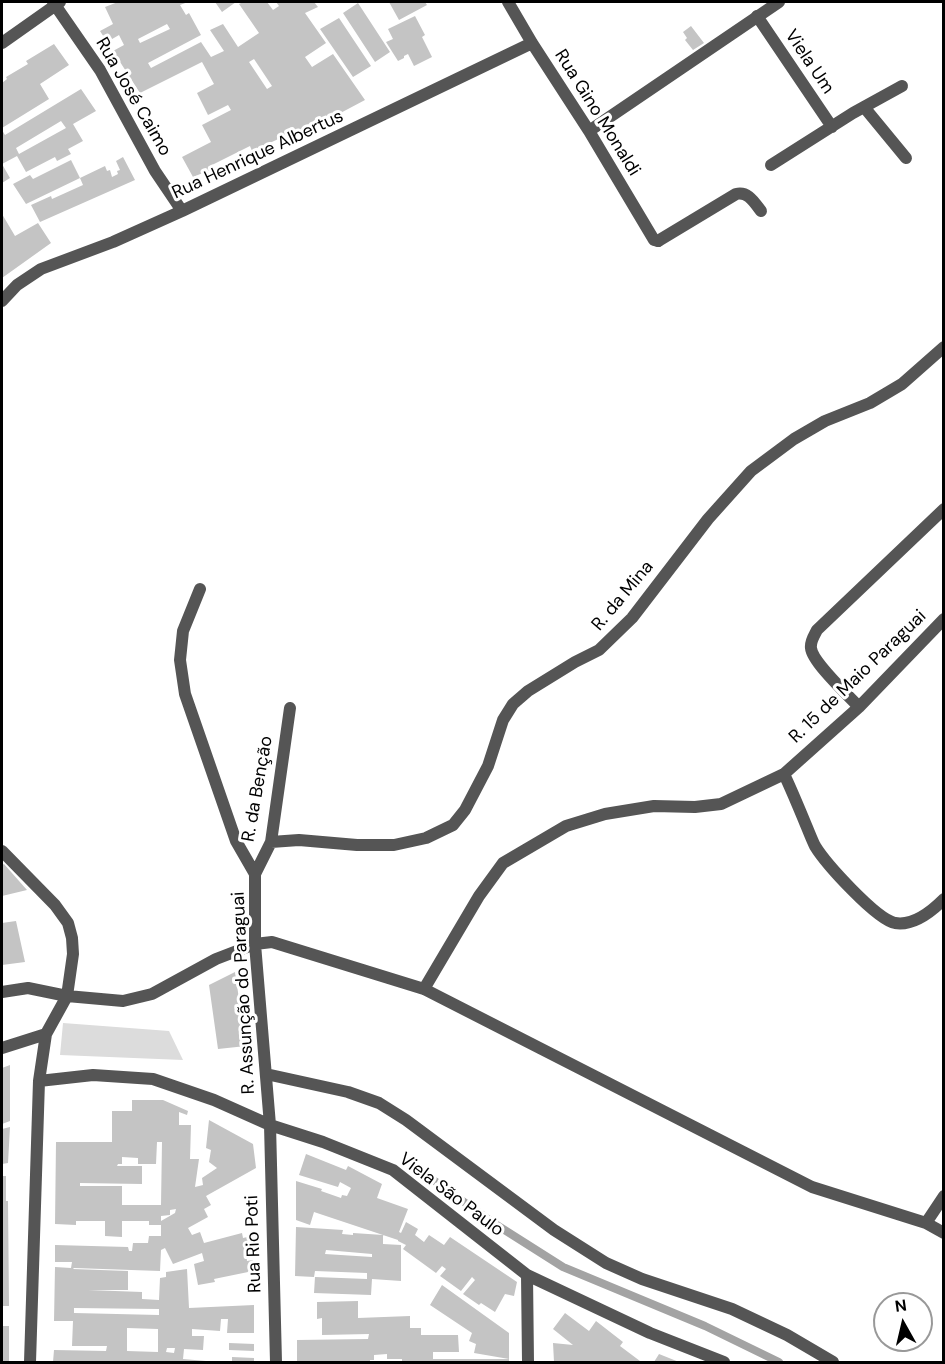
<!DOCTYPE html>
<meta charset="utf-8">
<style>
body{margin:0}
#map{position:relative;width:945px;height:1364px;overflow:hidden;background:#fff;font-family:"DM Sans",sans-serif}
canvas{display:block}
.frame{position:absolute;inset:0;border:3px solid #000;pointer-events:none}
.north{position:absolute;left:873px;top:1292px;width:60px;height:60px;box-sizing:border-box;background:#fff;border:2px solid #999;border-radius:50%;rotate:352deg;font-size:16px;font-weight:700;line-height:24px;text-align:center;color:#000}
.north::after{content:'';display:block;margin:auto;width:21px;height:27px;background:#000;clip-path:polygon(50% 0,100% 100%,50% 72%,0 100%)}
</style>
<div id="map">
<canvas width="945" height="1364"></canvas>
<div class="frame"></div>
<div class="north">N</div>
</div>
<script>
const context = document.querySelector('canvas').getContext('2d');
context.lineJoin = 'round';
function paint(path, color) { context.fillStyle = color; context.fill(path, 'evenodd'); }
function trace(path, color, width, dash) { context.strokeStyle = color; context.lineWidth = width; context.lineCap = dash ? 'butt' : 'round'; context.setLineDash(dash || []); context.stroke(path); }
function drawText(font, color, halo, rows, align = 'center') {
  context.font = font + ' "DM Sans",sans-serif'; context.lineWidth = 6; context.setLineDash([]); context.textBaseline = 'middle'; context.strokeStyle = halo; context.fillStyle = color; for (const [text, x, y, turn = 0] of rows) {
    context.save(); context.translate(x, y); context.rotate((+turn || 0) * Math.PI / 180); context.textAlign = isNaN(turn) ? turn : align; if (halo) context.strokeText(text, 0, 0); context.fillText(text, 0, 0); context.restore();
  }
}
paint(new Path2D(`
 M63,1023L169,1031L183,1060L60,1055Z`), '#dcdcdc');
trace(new Path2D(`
 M411,1164L492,1222L563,1267L705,1326L779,1362`), '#a3a3a3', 8);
paint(new Path2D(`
 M118,2H188L180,5L186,15L189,13L201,35L148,63L151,68L201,42L211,57L224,51L210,30L223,24L238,47L259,33L239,4L243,2H267L273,10L279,6L276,2H314L318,7L305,13L326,43L305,57L312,67L333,54L365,100L299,135L296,131L252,151L250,146L208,167L210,170L193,177L182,157L211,142L202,125L231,110L228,105L208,115L197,93L214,84L202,62L140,93L113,51L124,45L119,35L107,42L100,31L113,24L105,7ZM167,24L170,29L140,43L138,39ZM254,59L272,86L267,89L249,62Z
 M215,2H236L222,12Z
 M389,2H425L427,5L399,20Z
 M358,3L390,52L375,62L343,13Z
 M415,16L425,35L422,37L432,57L414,66L408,54L404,56V58L398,61L386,42L393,39L388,29Z
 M339,18L371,66L353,77L320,29Z
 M691,26L704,43L693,50L685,40L687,38L683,32Z
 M54,44L69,65L40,84L49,99L2,128V83L7,79L6,77L28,64L26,61Z
 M81,89L96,111L73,124L83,141L68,149L71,154L57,161L55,157L26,172L17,156L2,164L10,178L2,183V130L5,135ZM61,121L66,128L19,154L16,148Z
 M123,157L135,180L40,222L31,205L51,196L52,199L83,185L80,178L26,204L13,184L30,175L33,179L71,160L80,178L105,166L107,171L110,170L112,177L118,174L117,171L120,170L116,161Z
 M2,214L15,236L38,223L51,243L2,278Z
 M4,864L27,890L2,896V865Z
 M16,921L25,962L2,965V923Z
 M235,972L246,1046L218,1049L209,985Z
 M10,1065V1121L2,1124V1068Z
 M132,1100H163L188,1111L187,1115L179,1112V1125H191L190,1159H199L195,1187L203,1185L202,1178L217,1168L209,1162L211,1150L206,1148L209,1120L253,1144L256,1168L206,1196L211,1205L204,1209L208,1217L188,1228L192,1235L200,1232L204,1243L242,1233L243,1238L252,1236V1251L246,1253L247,1261L253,1260V1271L214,1279L215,1282L198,1285L194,1264L204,1261L202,1253L173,1264L165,1248L161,1250L160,1271L74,1268L73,1269L128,1271V1290H88L142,1292V1299L159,1300L160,1278L166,1277V1272L187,1269L189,1308L254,1305V1333H227L228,1319H221L220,1331L192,1329V1336H204L203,1350L184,1349L183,1359L206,1361V1362H53L54,1350L106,1351L107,1346H72L73,1321H54L55,1267L71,1268L72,1262H55V1245L128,1247L129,1251H132L133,1243H148L149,1236H161V1225H149V1221H122V1237L105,1236V1221H76V1225L55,1224L56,1142H112V1111H132ZM157,1142H162L161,1205H122V1186H80V1183L142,1184V1166H117L118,1164H122V1157L138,1158V1164H156ZM176,1209L175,1213L161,1221V1216L170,1215V1210ZM74,1308L159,1309V1315L74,1313ZM127,1328L158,1329V1352L127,1351ZM167,1348H175L174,1353L166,1352Z
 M10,1127L8,1163L2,1164V1129Z
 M306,1154L346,1170L348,1166L382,1184L377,1198L408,1209L399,1232L401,1233L406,1222L418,1229L415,1235L424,1242L429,1235L444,1245L450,1237L517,1282L514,1296L505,1294L495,1312L481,1303L479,1305L463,1294L475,1280L472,1277L461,1291L440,1276L446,1269L442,1266L436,1273L403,1249L406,1245L398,1241V1240L314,1212L310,1225L296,1220V1181L322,1189L321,1191L341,1198L342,1195L347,1196L351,1188L340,1182L338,1187L299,1175Z
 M2,1176H6V1201H8L9,1306H2Z
 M296,1227L343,1230L342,1234L353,1235V1233L383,1235V1244L401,1245V1281L372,1279L371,1295L314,1293L315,1277L367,1279V1273L315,1271L314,1277L295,1276ZM326,1250L372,1254V1257L325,1254Z
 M442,1285L509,1333V1359L474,1353L476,1344L469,1341L472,1333L430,1305Z
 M358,1301V1318L410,1316V1328H421V1335H458L459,1352H433V1359H509V1362H402V1359H387V1354L374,1355V1360H370V1362H297V1340L368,1339L369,1334L322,1335V1318L317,1319V1302Z
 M565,1313L589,1331L596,1321L623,1342L620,1346L640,1361L638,1362H595L593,1361V1362H554L553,1343L573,1345L553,1329Z
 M2,1326H9V1362H2Z
 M229,1343L254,1344V1351L229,1350Z
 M659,1354L679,1362H654Z
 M232,1357L254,1358V1362H232Z`), '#c4c4c4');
trace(new Path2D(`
 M757,16L832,127
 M864,107L906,158
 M771,165L853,113L902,86
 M658,241L736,194C748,191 754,202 761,211`), '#555', 12);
trace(new Path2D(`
 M53,2L100,70L155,171L182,211
 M508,2L532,43L589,131L654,240L658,241
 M2,43L60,2
 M589,131L779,2
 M2,301L17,285L41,269L113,242L182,211L532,43
 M200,589L183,631L180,660L185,694L236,841L255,874V944L270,1125L276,1362
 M859,707C848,695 812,662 811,648C810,641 814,636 817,630L944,509
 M784,774C792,791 799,808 806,825C809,832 812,840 815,846C826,864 876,919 895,923C913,926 932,911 944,899
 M271,842L299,840L357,845H394L426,838L453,825L465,810L488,766L503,720L513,704L528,691L575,662L599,650L632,618L708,519L751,471L794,439L825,421L870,403L902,384L944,347
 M2,851L55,905L68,923L72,938L73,954L67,996L46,1034L39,1081L30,1362
 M255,874L271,842L290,708
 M424,989L479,896L503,863L566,826L605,814L654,806L695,807L721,804L784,774L859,707L944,619
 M2,992L28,988L67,996L123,1001L152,994L216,959L255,944L272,942L424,989L812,1187L926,1223L944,1233
 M2,1048L46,1034
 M266,1074L348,1092L379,1103L406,1120L554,1230L606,1263L642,1279L732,1309L787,1335L833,1362
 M39,1081L93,1075L153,1079L214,1100L270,1125L323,1142L393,1170L527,1275L650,1333L724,1362
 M926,1223L944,1196
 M527,1275L528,1362`), '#555', 12);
drawText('18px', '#000', '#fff', [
 ["Viela Um",809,62,56],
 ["Rua José Caimo",133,97,60],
 ["Rua Gino Monaldi",597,113,58],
 ["Rua Henrique Albertus",258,155,-25],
 ["R. da Mina",623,596,-50],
 ["R. 15 de Maio Paraguai",858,677,-44],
 ["R. da Benção",258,789,-80],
 ["R. Assunção do Paraguai",244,993,-93],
 ["Viela São Paulo",451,1195,37],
 ["Rua Rio Poti",254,1244,-92]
]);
</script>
